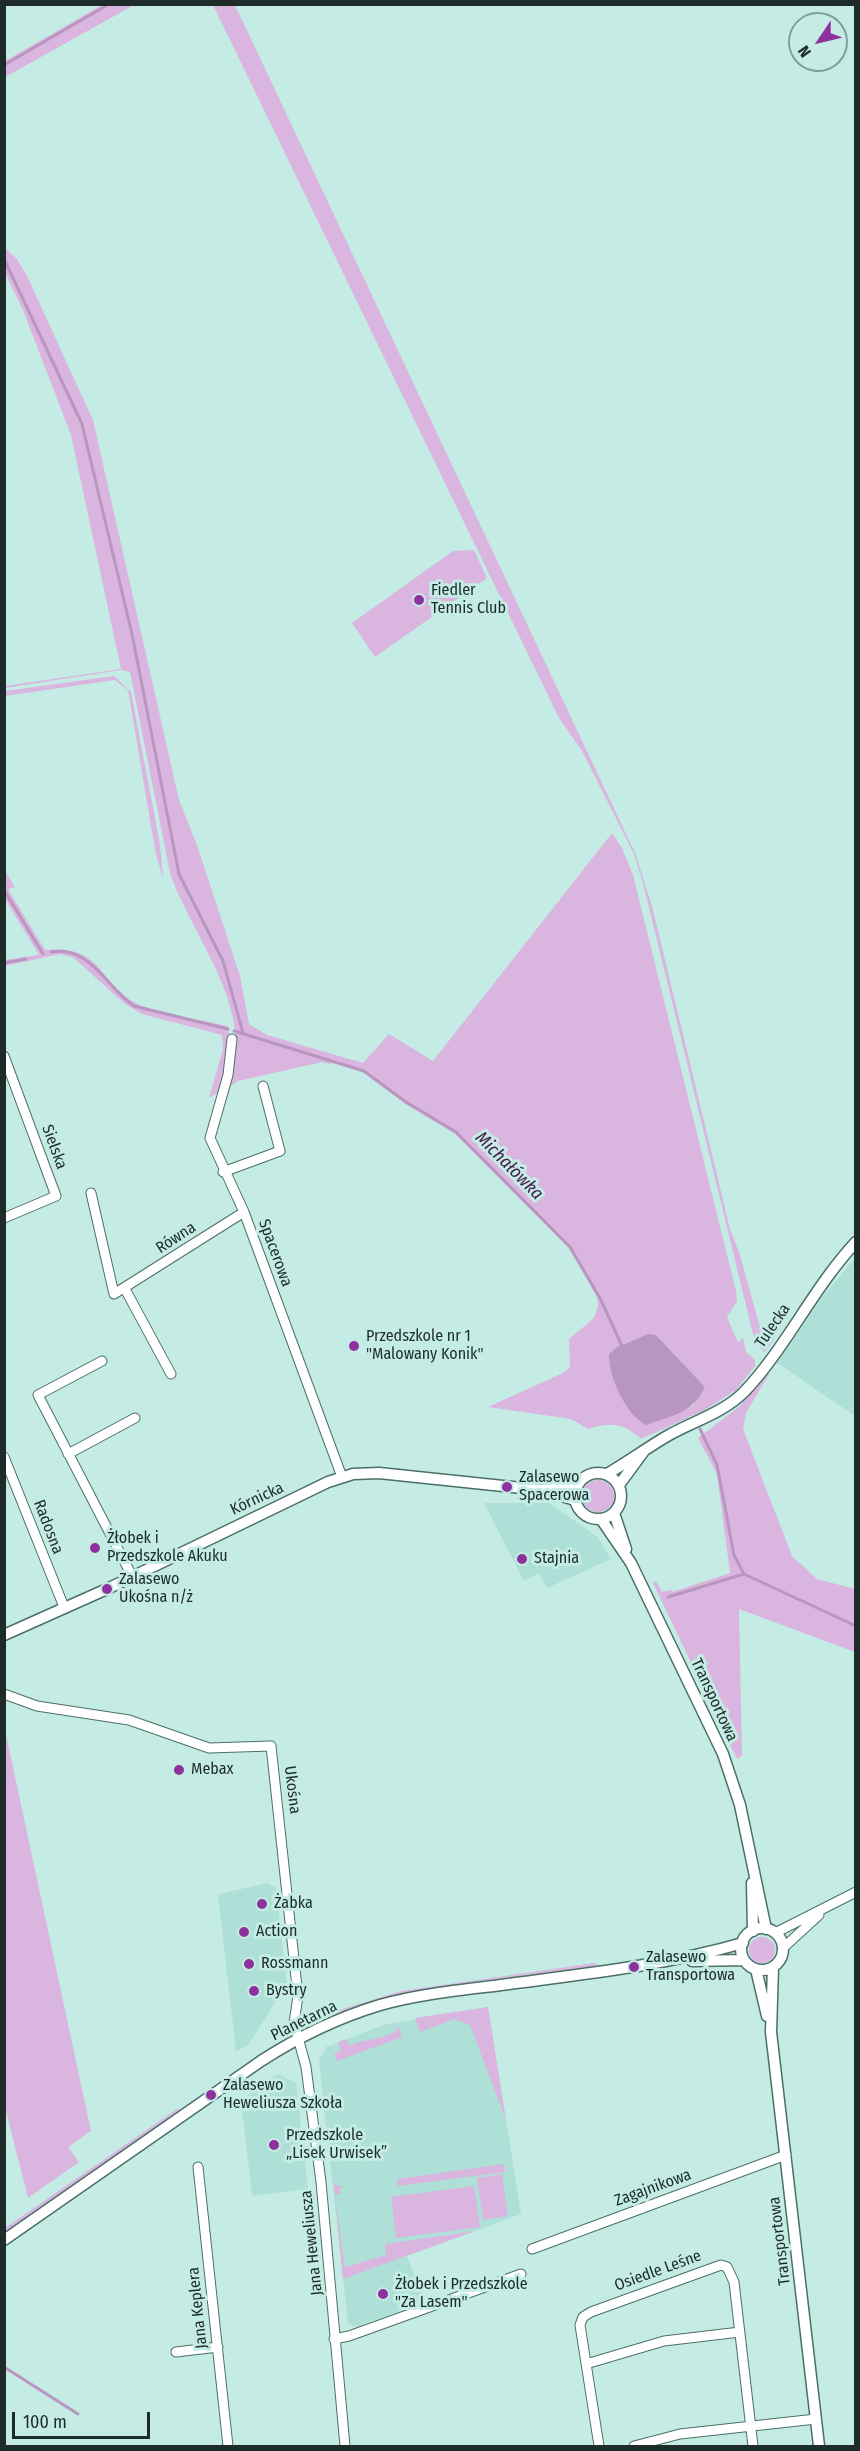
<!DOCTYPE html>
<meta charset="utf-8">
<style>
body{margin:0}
#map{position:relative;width:860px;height:2451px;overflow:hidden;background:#c4ece5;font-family:"Fira Sans Condensed",sans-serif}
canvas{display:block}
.frame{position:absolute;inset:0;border:6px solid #1d2c29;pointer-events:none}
.north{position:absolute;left:788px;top:12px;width:60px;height:60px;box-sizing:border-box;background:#c4ece5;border:2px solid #819f9a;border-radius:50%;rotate:235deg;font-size:16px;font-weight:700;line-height:24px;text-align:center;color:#1d2c29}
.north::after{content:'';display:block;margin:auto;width:21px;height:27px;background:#8d329d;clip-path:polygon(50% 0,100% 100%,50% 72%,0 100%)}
.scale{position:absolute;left:12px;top:2412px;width:138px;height:27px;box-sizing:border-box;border:3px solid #1d2c29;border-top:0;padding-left:8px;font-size:18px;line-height:21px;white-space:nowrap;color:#1d2c29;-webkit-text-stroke:4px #c4ece5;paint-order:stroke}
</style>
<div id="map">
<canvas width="860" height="2451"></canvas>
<div class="frame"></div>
<div class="north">N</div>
<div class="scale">100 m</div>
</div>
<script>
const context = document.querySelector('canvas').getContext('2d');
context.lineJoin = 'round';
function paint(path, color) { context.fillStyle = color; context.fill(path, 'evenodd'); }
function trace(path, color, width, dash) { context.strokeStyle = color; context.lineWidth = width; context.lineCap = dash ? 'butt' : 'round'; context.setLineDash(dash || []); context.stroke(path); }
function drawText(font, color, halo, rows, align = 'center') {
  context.font = font + ' "Fira Sans Condensed",sans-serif'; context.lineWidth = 6; context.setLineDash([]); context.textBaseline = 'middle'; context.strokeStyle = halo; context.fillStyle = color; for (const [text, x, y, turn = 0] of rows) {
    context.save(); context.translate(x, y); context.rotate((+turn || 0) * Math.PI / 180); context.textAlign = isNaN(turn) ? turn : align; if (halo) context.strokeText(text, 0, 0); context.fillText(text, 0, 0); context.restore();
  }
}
paint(new Path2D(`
 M855,1258V1416L777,1363L823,1296Z
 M484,1503H549L598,1537L611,1559L547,1588L539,1573L524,1581Z
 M268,1883L276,1888L287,1984L249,2044L236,2052L218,1894Z
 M488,2007L521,2214L407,2256L424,2302L355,2327L348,2323L324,2109L332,2108L331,2097H323L319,2061L326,2047L383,2025Z
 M278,2074L296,2083L308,2189L252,2196L241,2100Z`), '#afe0d7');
paint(new Path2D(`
 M102,5H134L5,77V61Z
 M213,5H235L635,853L652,906L730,1229L740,1255L761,1331L765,1338L773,1334L775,1338L765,1352L757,1345L753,1334L643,883L634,854L582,751L559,718Z
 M5,248L17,259L27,276L93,420L179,800L197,845L240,976L249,1024L267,1035L363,1063L389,1034L433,1061L612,833L622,848L633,875L736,1291L737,1301L727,1317L738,1343L743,1338L746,1352L755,1360V1366L736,1390L703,1411L641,1439C623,1423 611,1422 588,1429L571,1419L488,1407L563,1373L570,1367L569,1339L594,1318L598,1306L597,1297L570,1249L455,1134L404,1103L364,1073L334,1061L330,1064L322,1062L238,1081L227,1088C229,1077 233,1066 235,1056C243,994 189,929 170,873L130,672L121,670L5,688V686L121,669L71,435L23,310L5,273ZM656,1335L705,1387L692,1407L609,1364V1354C623,1342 637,1337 656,1335Z
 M474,550L487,578L375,657L352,623L453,551Z
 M114,676L131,692L160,844L163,878L156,855L128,690L115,680L5,696V691Z
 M5,871L15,887L8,889L45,950C105,944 97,985 140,1005C166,1016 199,1019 227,1026C235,1045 226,1071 222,1090L209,1098L223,1049L222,1035L142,1014L125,1004L74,958L60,954L5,966L4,960L39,955L5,899Z
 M767,1373L769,1374L746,1413L743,1429L792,1556L817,1579L855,1589V1652L739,1609L742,1756L737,1759L653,1583L656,1581L662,1592L671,1590L672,1592L730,1573L717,1474L698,1438L740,1406Z
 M582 1496a16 16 0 1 1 32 0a16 16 0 1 1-32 0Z
 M5,1730L91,2131L68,2147L79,2162L28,2198L4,2103Z
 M749 1950a13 13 0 1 1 26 0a13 13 0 1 1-26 0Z
 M595,1963L600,1967C506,1979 406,1983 319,2023L321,2018L330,2013L401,1991Z
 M488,2007L506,2120L470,2025L454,2019L420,2032L415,2018Z
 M400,2026L402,2037L337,2061L334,2055L341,2050L338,2042L346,2039L349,2046C365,2038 393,2039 400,2026Z
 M177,2109L181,2110L5,2233V2228Z
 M504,2164L505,2172L398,2186L397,2179Z
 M502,2174L508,2216L483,2220L477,2178Z
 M334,2184L343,2187L340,2188V2194L335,2195L345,2267L386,2255L385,2244L475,2231L343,2279Z
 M474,2186L480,2227L396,2238L391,2197Z`), '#d9b5df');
paint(new Path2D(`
 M648,1334L656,1335L705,1387C693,1413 671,1416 646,1425C626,1415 608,1376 609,1354L617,1347Z`), '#b996c0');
trace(new Path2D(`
 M4,65L109,4
 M4,259L82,424L132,634L179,874L223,961L243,1033
 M4,890L43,954
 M51,952C90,945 106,987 134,1006L228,1029
 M4,963L26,959
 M234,1031L364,1071L406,1102L456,1132L570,1247L601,1300L623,1348
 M700,1429L717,1465L734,1555L744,1574L856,1626
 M668,1597L744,1574
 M4,2367L78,2414`), '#b996c0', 3);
const minor = new Path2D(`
 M232,1039L228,1075L210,1138L244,1212L342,1477
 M4,1056L56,1196L4,1218
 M223,1172L280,1151L263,1086
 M91,1193L114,1294L244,1212
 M125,1289L171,1374
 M102,1361L38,1395L132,1576
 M68,1454L135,1418
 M4,1457L64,1607
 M4,1694L37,1706L129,1720L209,1748L271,1746L298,1996L294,2023L306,2067L321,2182L345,2446
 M775,1933L856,1892
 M783,1948L819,1915
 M198,2167L228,2446
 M532,2249L786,2155
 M334,2339L349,2336L521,2274
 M176,2352L218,2347
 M586,2364L664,2341L740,2332
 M599,2446L580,2325L583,2317L591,2312L721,2265L727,2267L734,2282L753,2446
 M634,2446L680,2434L816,2419`);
const tertiary = new Path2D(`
 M575 1496a23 23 0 1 1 46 0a23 23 0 1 1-46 0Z
 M607,1474C628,1462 648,1447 669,1435C694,1421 723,1413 744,1392C786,1348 813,1288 856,1242
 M619,1485L644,1451
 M541,1490L577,1486
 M614,1513L626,1549
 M601,1519L631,1563L723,1754L740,1805L766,1929
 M4,1635L107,1589L328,1482L353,1474L379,1473L541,1490L575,1500
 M752,1883L753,1931
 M741 1949a21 21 0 1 1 42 0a21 21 0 1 1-42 0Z
 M692,1961L744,1960
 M773,1967L771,2032L819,2446
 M756,1969L767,2016
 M4,2240L261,2061C298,2037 337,2018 380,2005C419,1994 461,1990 501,1985C582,1974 663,1966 743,1943`);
trace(minor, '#4b6f69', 11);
trace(tertiary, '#4b6f69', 13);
trace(minor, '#fff', 9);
trace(tertiary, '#fff', 10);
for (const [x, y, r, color] of [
 [419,600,6,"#8d329d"],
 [354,1346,6,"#8d329d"],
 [507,1487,6,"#8d329d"],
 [95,1548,6,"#8d329d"],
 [522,1559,6,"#8d329d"],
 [107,1589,6,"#8d329d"],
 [179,1770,6,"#8d329d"],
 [262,1904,6,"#8d329d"],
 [244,1932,6,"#8d329d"],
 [249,1964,6,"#8d329d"],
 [634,1967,6,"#8d329d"],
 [254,1991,6,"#8d329d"],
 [211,2095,6,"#8d329d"],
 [274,2145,6,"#8d329d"],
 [383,2294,6,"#8d329d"]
]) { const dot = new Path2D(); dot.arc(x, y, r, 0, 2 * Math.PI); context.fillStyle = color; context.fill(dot); trace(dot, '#c4ece5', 2); }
drawText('16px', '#1d2c29', '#c4ece5', [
 ["Fiedler",431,591],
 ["Tennis Club",431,609],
 ["Przedszkole nr 1",366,1337],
 ["\"Malowany Konik\"",366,1355],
 ["Zalasewo",519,1478],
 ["Spacerowa",519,1496],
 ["Żłobek i",107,1539],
 ["Przedszkole Akuku",107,1557],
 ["Stajnia",534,1559],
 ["Zalasewo",119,1580],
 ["Ukośna n/ż",119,1598],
 ["Mebax",191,1770],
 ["Żabka",274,1904],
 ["Action",256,1932],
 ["Zalasewo",646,1958],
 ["Transportowa",646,1976],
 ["Rossmann",261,1964],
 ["Bystry",266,1991],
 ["Zalasewo",223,2086],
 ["Heweliusza Szkoła",223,2104],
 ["Przedszkole",286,2136],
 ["„Lisek Urwisek”",286,2154],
 ["Żłobek i Przedszkole",395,2285],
 ["\"Za Lasem\"",395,2303]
], 'left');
drawText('16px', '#1d2c29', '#c4ece5', [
 ["Sielska",54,1147,70],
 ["Równa",176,1238,-33],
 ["Spacerowa",275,1253,70],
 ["Tulecka",773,1326,-56],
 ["Kórnicka",257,1499,-25],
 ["Radosna",48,1527,69],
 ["Transportowa",714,1700,65],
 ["Ukośna",292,1790,83],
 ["Planetarna",304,2021,-26],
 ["Zagajnikowa",653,2188,-20],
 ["Transportowa",780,2241,-97],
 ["Jana Heweliusza",312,2243,-96],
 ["Osiedle Leśne",658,2271,-20],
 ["Jana Keplera",198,2308,-96]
]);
drawText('italic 18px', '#46194e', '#c4ece5', [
 ["Michałówka",509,1166,45]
]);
</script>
